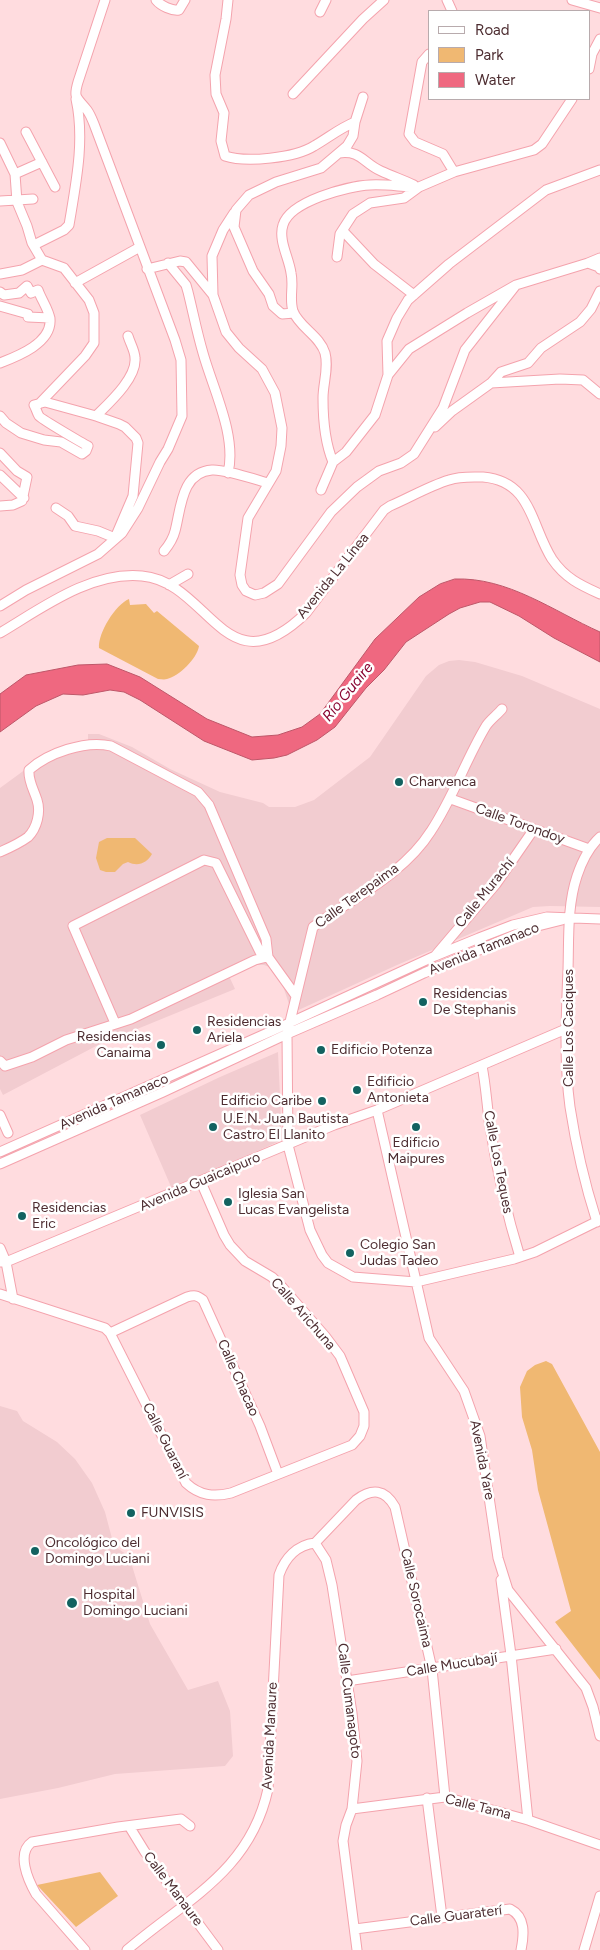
<!DOCTYPE html>
<meta charset="utf-8">
<style>
body{margin:0}
#map{position:relative;width:600px;height:1950px;overflow:hidden;background:#ffdcdf;font-family:Figtree,sans-serif}
canvas{display:block}
.legend{position:absolute;left:428px;top:10px;width:162px;height:90px;box-sizing:border-box;background:#fff;border:1px solid #b8abad;margin:0;padding:6px 9px;list-style:none;font-size:15px;color:#4d2d31}
.legend li{display:flex;align-items:center;gap:10px;height:25px}
.legend b{width:25px;border:1px solid #b8abad}
</style>
<div id="map">
<canvas width="600" height="1950"></canvas>
<ul class="legend">
<li><b style="height:6px;background:#fff"></b>Road</li>
<li><b style="height:14px;background:#f0b872"></b>Park</li>
<li><b style="height:14px;background:#ef6880"></b>Water</li>
</ul>
</div>
<script>
const context = document.querySelector('canvas').getContext('2d');
context.lineJoin = 'round';
function paint(path, color) { context.fillStyle = color; context.fill(path, 'evenodd'); }
function trace(path, color, width, dash) { context.strokeStyle = color; context.lineWidth = width; context.lineCap = dash ? 'butt' : 'round'; context.setLineDash(dash || []); context.stroke(path); }
function drawText(font, color, halo, rows, align = 'center') {
  context.font = font + ' Figtree,sans-serif'; context.lineWidth = 5; context.setLineDash([]); context.textBaseline = 'middle'; context.strokeStyle = halo; context.fillStyle = color; for (const [text, x, y, turn = 0] of rows) {
    context.save(); context.translate(x, y); context.rotate((+turn || 0) * Math.PI / 180); context.textAlign = isNaN(turn) ? turn : align; if (halo) context.strokeText(text, 0, 0); context.fillText(text, 0, 0); context.restore();
  }
}
paint(new Path2D(`
 M459,660L475,662L522,676L600,709V907L550,906L533,907L397,965L292,1013L281,980L272,968L264,965H254L229,976L235,989L98,1045L3,1095L0,1089V788L26,769L88,742V734H99L132,747L170,769L220,792L263,803L269,807H295L314,800L370,757L426,676L439,665L449,661Z
 M278,1052L282,1140L172,1189L140,1115L220,1077Z
 M0,1406L17,1411L23,1421L57,1442L75,1459L92,1483L105,1512L114,1546L129,1556L150,1624L188,1690L218,1681L230,1711L233,1756L225,1766L115,1774L58,1788L0,1799Z`), '#f2ccd0');
paint(new Path2D(`
 M129,599L130,605L146,604L154,613L157,611L199,646C197,659 179,676 167,679C164,680 161,679 158,679L99,648C98,633 115,605 129,599Z
 M107,838H135L152,854C147,863 138,867 128,862L123,864L115,872H106L100,870L96,858L99,842Z
 M546,1361L552,1364L600,1452V1680L555,1622L571,1611L538,1490L532,1450L522,1417L520,1387L527,1371L535,1365Z
 M100,1872L118,1896L76,1927L37,1885Z`), '#f0b872');
const water = new Path2D(`
 M455,579C508,577 553,611 600,632V662L554,638L519,616L490,602H480L460,608L449,614L406,642L384,670L366,688L335,727L317,740L287,755L274,758L252,760L204,741L140,700L124,692L110,690L83,695L63,694L36,706L0,732V694L26,675L78,665L107,664L140,677L207,719L252,737L278,735L302,727L320,714L375,639L419,597L440,584Z`);
paint(water, '#ef6880');
trace(water, '#be5668', 1);
const minor = new Path2D(`
 M156,0C161,6 172,11 179,10L185,0
 M228,0L226,19L215,75L216,94L224,113L221,141L225,156C246,163 295,158 314,146C328,138 340,128 355,122
 M447,0L452,11
 M572,0L600,8
 M320,12L326,0
 M589,69L592,54L600,39
 M293,94L363,19L384,0
 M26,132L55,187
 M0,143L15,174L17,202L27,226L32,243L42,260L64,268L89,300L94,313V343L85,356L39,404
 M339,153C361,150 363,163 381,171C392,176 403,180 414,185
 M454,172L534,150L542,144L572,99
 M15,174L42,162
 M0,201L33,199
 M343,231L374,264L414,295
 M34,245L64,230L69,225C76,183 85,140 76,99
 M337,257L340,234L353,214L370,203L404,198L419,187L454,172L443,154L415,142L409,134L422,62L429,54
 M168,263L186,285L188,292C193,312 197,333 203,353C213,389 237,436 228,473
 M588,263L600,258
 M147,269L180,261L186,262L213,295L226,332L239,348L262,369L275,393L282,428L281,446L276,471L248,518L240,575L242,585L246,591L255,595L264,593L278,584L331,512L357,487L379,471L401,463L414,454L443,408L465,350L516,285
 M0,274L22,270L42,260
 M75,283L140,247
 M0,292L4,295L19,293L27,286L31,293L38,290C41,299 49,310 50,319C52,343 18,356 0,363
 M213,295L212,256L223,230L234,213
 M0,306L28,314V317L50,318
 M294,313L282,314L273,306L269,294L253,271L234,227L236,210L249,195L276,182L321,168L347,146L353,136L355,122L363,97
 M388,375L409,349L467,313L516,285L588,263L599,267L600,269
 M491,383L501,372L528,363L541,348L580,322L591,309L600,291
 M0,416L6,423L21,433L44,440L61,442L82,454L86,451L88,446C84,444 41,419 39,416C37,413 36,408 34,405L45,402L96,416L119,424L125,427L136,438L138,443L133,496L115,538L98,531L75,526L68,516L56,508
 M96,416C109,403 137,378 135,358C135,351 130,343 128,336
 M435,427L452,411L491,383L560,379L583,380L600,394
 M0,453L17,471L27,477L22,501L13,505L0,506
 M333,462C325,443 323,419 323,398C323,383 329,368 325,353C320,336 299,327 293,311C289,298 294,286 291,273C289,258 278,240 283,225C290,201 348,186 370,185C386,184 403,187 419,187
 M0,475L24,498
 M321,490L333,462L346,452L375,415L388,375L387,341L397,318L408,300L449,264L546,190L600,170
 M164,551C169,545 173,539 175,531C181,509 181,472 212,470C225,469 254,479 268,483
 M169,585L188,574
 M0,606L26,590L98,554L122,533L138,508L160,462L168,449L182,416L181,360L175,340L94,124C92,119 90,114 87,110C77,97 73,99 78,82L105,0
 M0,633C42,608 91,571 142,576C210,582 225,692 306,613L384,510L390,506C409,498 429,486 449,480C460,476 472,477 483,477C532,481 531,526 552,559C565,578 580,585 600,594
 M502,709C497,715 490,720 486,726C466,759 453,798 431,831C404,874 353,898 313,927L287,1034L288,1145L310,1230L322,1255L328,1263L353,1277L416,1282L514,1259L535,1252L600,1220
 M451,799L589,849
 M0,852C9,848 20,843 28,837C37,828 41,812 37,800C34,790 28,781 29,770C48,753 85,740 111,746L198,792L209,805L266,939L268,957L296,996
 M435,956L496,884L534,829
 M115,1023L73,926L204,860L216,863L263,958
 M0,1061L5,1066L32,1057L66,1040L131,1019L255,960L267,957
 M482,1066C486,1086 487,1107 490,1127C497,1171 507,1215 520,1257
 M377,1110L429,1338L464,1391L480,1436L498,1558L508,1590L586,1688L593,1707L600,1736
 M0,1115L8,1133
 M0,1152L274,1030L435,956L479,938L513,925L547,917L600,919
 M0,1164L161,1093L287,1034L377,995L424,973L534,927L562,920
 M597,1222C585,1185 576,1146 570,1107C564,1062 566,1016 568,970C569,939 567,906 577,876C582,861 588,848 600,837
 M0,1248L6,1262L13,1299
 M0,1262H6L334,1125L377,1110L566,1029
 M0,1294L105,1328L110,1333L186,1483C200,1496 214,1497 231,1493L352,1445L360,1436L364,1426V1412L340,1356L325,1336L283,1288L272,1277L245,1261L230,1245L224,1235L201,1182
 M110,1333L187,1297C194,1295 197,1295 203,1300L260,1426L278,1474
 M315,1543L326,1560L332,1585L352,1713L357,1761L352,1809L346,1825L343,1841L357,1950
 M315,1543L356,1500C372,1488 385,1489 395,1507L432,1669L445,1797
 M501,1580L511,1655L528,1820
 M347,1681L556,1649
 M427,1798L442,1917
 M352,1809L445,1797L528,1820L600,1845
 M129,1826L145,1852L218,1950
 M355,1929L510,1909C526,1917 524,1935 521,1950
 M85,1950L36,1894C28,1880 16,1853 32,1842L118,1827L181,1819L190,1826
 M127,1950C185,1900 250,1872 268,1789L279,1575C285,1558 297,1545 315,1543
 M584,1950L600,1896`);
trace(minor, '#f4a3ad', 11);
trace(minor, '#fff', 9);
for (const [x, y, r, color] of [
 [399,782,5,"#136260"],
 [423,1002,5,"#136260"],
 [197,1030,5,"#136260"],
 [161,1045,5,"#136260"],
 [321,1050,5,"#136260"],
 [357,1090,5,"#136260"],
 [322,1101,5,"#136260"],
 [213,1127,5,"#136260"],
 [416,1127,5,"#136260"],
 [228,1202,5,"#136260"],
 [22,1216,5,"#136260"],
 [350,1253,5,"#136260"],
 [131,1513,5,"#136260"],
 [35,1551,5,"#136260"],
 [72,1603,6,"#136260"]
]) { const dot = new Path2D(); dot.arc(x, y, r, 0, 2 * Math.PI); context.fillStyle = color; context.fill(dot); trace(dot, '#fff', 2); }
drawText('14px', '#4d2d31', '#fff', [
 ["Avenida La Línea",333,576,-51],
 ["Calle Torondoy",520,824,20],
 ["Calle Murachí",485,893,-51],
 ["Calle Terepaima",357,896,-36],
 ["Avenida Tamanaco",484,949,-22],
 ["Calle Los Caciques",569,1028,-90],
 ["Avenida Tamanaco",114,1102,-24],
 ["Calle Los Teques",498,1162,79],
 ["Avenida Guaicaipuro",200,1182,-23],
 ["Calle Arichuna",303,1314,49],
 ["Calle Chacao",238,1378,66],
 ["Calle Guaraní",165,1441,63],
 ["Avenida Yare",482,1460,79],
 ["Calle Sorocaima",416,1598,77],
 ["Calle Mucubají",452,1665,-9],
 ["Calle Cumanagoto",349,1701,83],
 ["Avenida Manaure",270,1736,-87],
 ["Calle Tama",478,1807,14],
 ["Calle Manaure",173,1889,53],
 ["Calle Guaraterí",456,1916,-7]
]);
drawText('14px', '#4d2d31', '#fff', [
 ["Charvenca",409,782],
 ["Residencias",433,994],
 ["De Stephanis",433,1010],
 ["Residencias",207,1022],
 ["Ariela",207,1038],
 ["Residencias",151,1037,"right"],
 ["Canaima",151,1053,"right"],
 ["Edificio Potenza",331,1050],
 ["Edificio",367,1082],
 ["Antonieta",367,1098],
 ["Edificio Caribe",312,1101,"right"],
 ["U.E.N. Juan Bautista",223,1119],
 ["Castro El Llanito",223,1135],
 ["Edificio",416,1143,"center"],
 ["Maipures",416,1159,"center"],
 ["Iglesia San",238,1194],
 ["Lucas Evangelista",238,1210],
 ["Residencias",32,1208],
 ["Eric",32,1224],
 ["Colegio San",360,1245],
 ["Judas Tadeo",360,1261],
 ["FUNVISIS",141,1513],
 ["Oncológico del",45,1543],
 ["Domingo Luciani",45,1559],
 ["Hospital",83,1595],
 ["Domingo Luciani",83,1611]
], 'left');
drawText('italic 15px', '#8a0934', '#fff', [
 ["Río Guaire",348,692,-51]
]);
</script>
